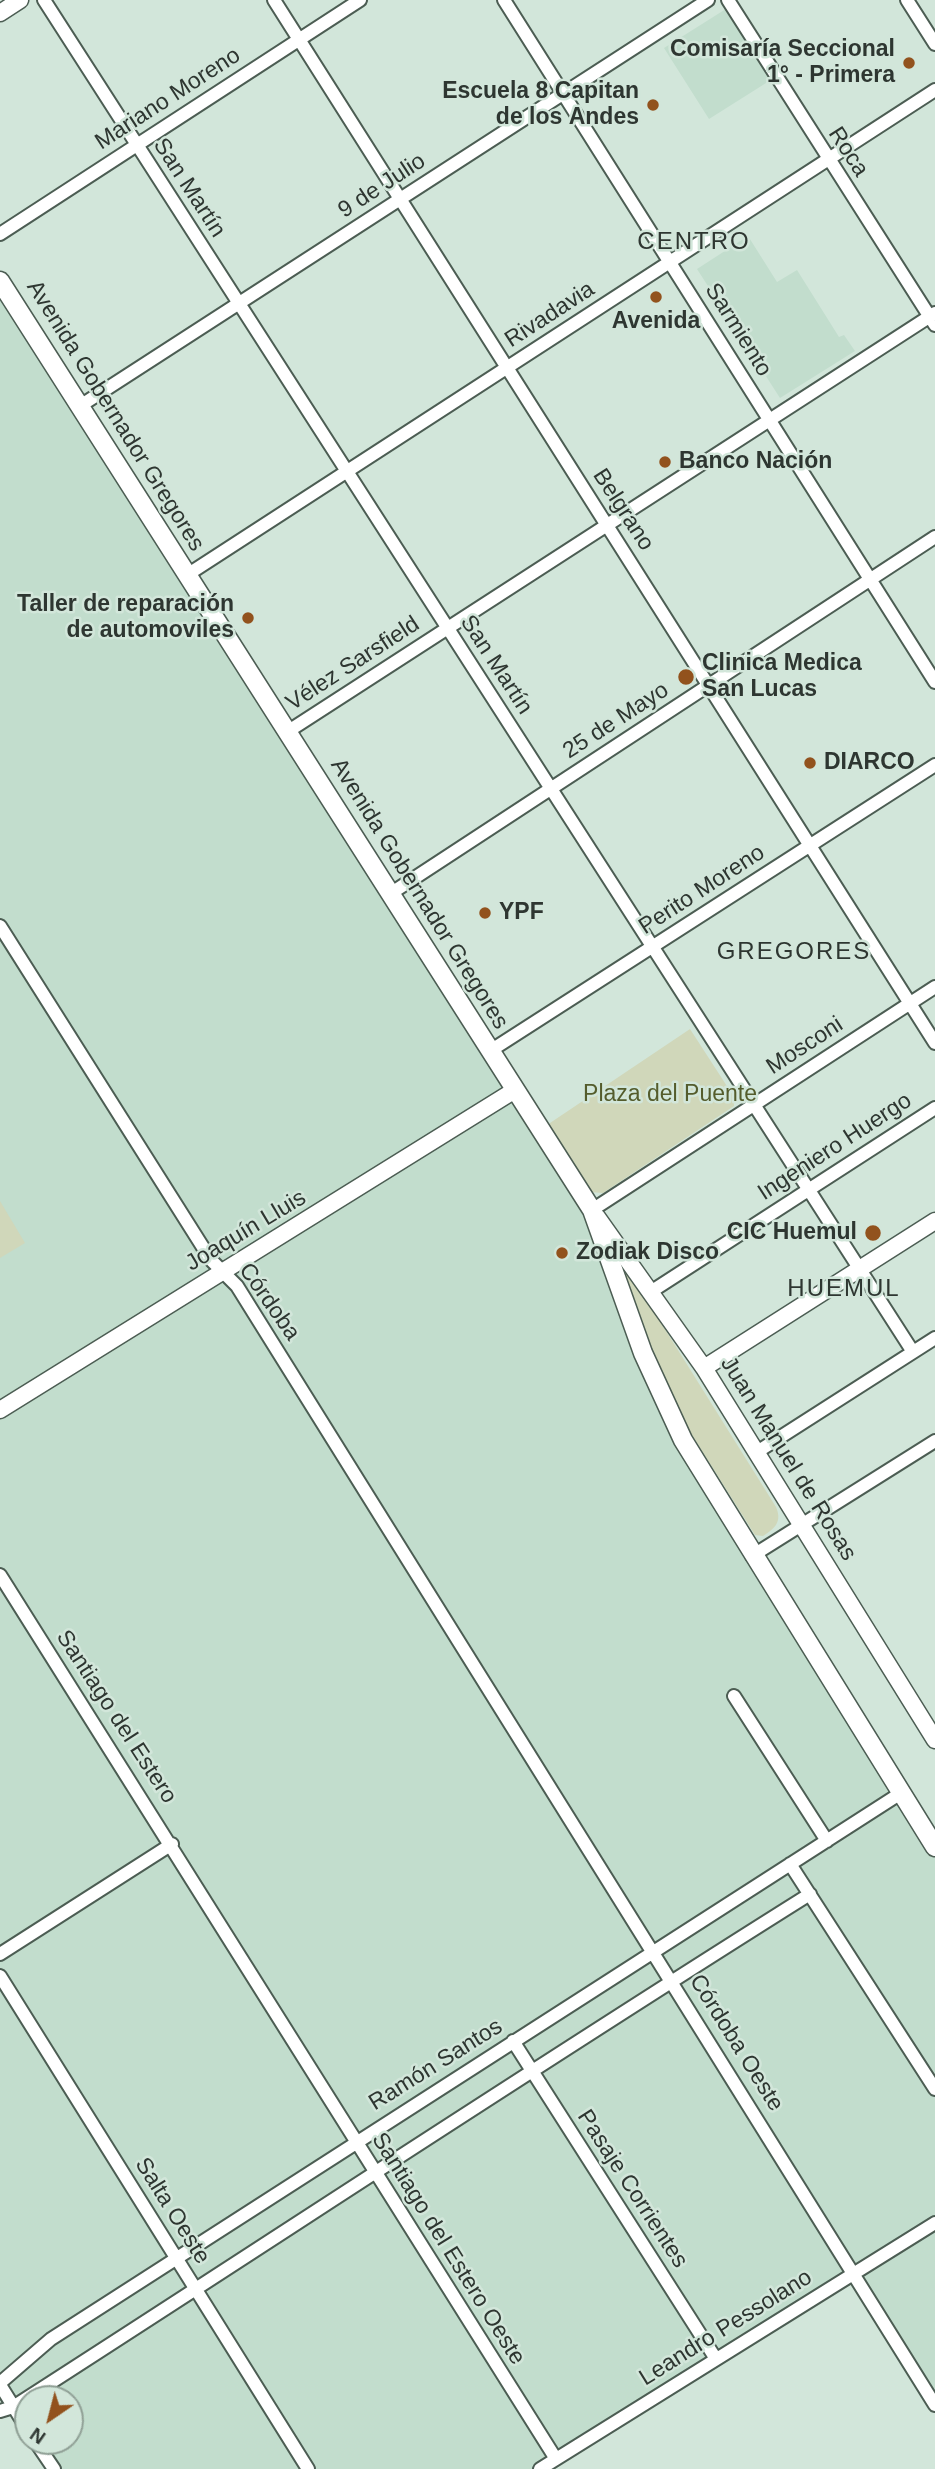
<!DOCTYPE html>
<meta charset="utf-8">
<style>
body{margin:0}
#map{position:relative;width:935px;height:2469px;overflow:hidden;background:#d2e6da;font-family:Helvetica,sans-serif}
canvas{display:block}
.north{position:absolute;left:14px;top:2385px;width:70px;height:70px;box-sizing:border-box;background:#d2e6da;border:2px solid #90a096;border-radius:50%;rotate:215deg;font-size:19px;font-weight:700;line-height:28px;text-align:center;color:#2e3631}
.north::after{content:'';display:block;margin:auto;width:24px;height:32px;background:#92521d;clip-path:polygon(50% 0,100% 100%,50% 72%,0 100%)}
</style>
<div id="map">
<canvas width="935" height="2469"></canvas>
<div class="north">N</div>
</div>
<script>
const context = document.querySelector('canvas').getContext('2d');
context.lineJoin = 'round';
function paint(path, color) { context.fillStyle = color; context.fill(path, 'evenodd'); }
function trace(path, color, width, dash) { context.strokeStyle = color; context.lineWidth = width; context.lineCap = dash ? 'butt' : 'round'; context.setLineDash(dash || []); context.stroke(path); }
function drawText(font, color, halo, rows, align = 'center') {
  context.font = font + ' Helvetica,sans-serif'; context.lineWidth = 5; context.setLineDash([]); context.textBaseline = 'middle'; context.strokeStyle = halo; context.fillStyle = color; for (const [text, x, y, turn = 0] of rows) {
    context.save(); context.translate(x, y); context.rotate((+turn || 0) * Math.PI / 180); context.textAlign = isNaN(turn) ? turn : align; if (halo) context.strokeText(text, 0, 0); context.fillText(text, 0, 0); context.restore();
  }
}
paint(new Path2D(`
 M729,7L774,78L709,119L664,48Z
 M748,236L777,282L797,270L839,337L844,335L855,351L780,398L697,269Z
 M0,281L592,1210L662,1397L935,1847V2405L854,2273L540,2469H54L35,2441H70V2399H28V2430L0,2385Z`), '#c2ddcd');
paint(new Path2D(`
 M690,1029L734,1097V1106L603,1193L590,1192L549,1130L550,1123Z
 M0,1201L25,1243L0,1258Z
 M613,1246L776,1507C782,1521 776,1528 763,1536L755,1535L678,1413L656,1369Z`), '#d0d7ba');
const minor = new Path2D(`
 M44,0L913,1352
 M274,0L935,1043
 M504,0L935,682
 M728,0L935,325
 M907,0L935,44
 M0,234L360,0
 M80,406L708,0
 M187,575L935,90
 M287,732L935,313
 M390,894L935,537
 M0,926L211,1260L237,1286L935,2405
 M490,1051L935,765
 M592,1210L935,987
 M652,1291L935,1108
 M757,1452L935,1338
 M752,1556L935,1441
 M0,1575L556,2459
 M734,1696L827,1841
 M790,1864L935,2089
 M0,1954L172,1844
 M0,1976L308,2469
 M513,2041L716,2359
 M0,2383L51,2339L901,1793
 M0,2385L28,2430
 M0,2411L13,2407C279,2236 542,2062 810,1894
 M35,2441L54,2469
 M540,2469L935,2223`);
const tertiary = new Path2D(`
 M0,13L20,0
 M597,1217L704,1368L935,1740
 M704,1368L935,1221
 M0,1410L515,1090`);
const secondary = new Path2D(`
 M0,281L592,1210L643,1353L683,1440L935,1847`);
trace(minor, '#4c5d53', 16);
trace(tertiary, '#4c5d53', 19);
trace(secondary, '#4c5d53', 21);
trace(minor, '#fff', 12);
trace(tertiary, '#fff', 16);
trace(secondary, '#fff', 18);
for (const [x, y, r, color] of [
 [909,63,7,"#92521d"],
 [653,105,7,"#92521d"],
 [656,297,7,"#92521d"],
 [665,462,7,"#92521d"],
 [248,618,7,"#92521d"],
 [686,677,9,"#92521d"],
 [810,763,7,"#92521d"],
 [485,913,7,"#92521d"],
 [873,1233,9,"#92521d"],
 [562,1253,7,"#92521d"]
]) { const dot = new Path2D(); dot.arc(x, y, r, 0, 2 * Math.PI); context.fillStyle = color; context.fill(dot); trace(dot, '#d2e6da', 2.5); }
drawText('bold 23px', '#2e3631', '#d2e6da', [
 ["Comisaría Seccional",895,50,"right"],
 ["1° - Primera",895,76,"right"],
 ["Escuela 8 Capitan",639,92,"right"],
 ["de los Andes",639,118,"right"],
 ["Avenida",656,322,"center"],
 ["Banco Nación",679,462],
 ["Taller de reparación",234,605,"right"],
 ["de automoviles",234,631,"right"],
 ["Clinica Medica",702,664],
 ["San Lucas",702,690],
 ["DIARCO",824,763],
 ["YPF",499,913],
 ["CIC Huemul",857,1233,"right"],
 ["Zodiak Disco",576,1253]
], 'left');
drawText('23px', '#2e3631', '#d2e6da', [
 ["Mariano Moreno",168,99,-33],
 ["Roca",848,152,57],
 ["9 de Julio",382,186,-33],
 ["San Martín",189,188,57],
 ["Rivadavia",550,315,-33],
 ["Sarmiento",738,330,58],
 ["Avenida Gobernador Gregores",115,416,58],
 ["Belgrano",623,510,57],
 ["Vélez Sarsfield",353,664,-33],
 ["San Martín",496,665,57],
 ["25 de Mayo",616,721,-33],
 ["Perito Moreno",702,890,-33],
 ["Avenida Gobernador Gregores",419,894,58],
 ["Mosconi",805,1046,-33],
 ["Ingeniero Huergo",835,1147,-33],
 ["Joaquín Lluis",246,1231,-31],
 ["Córdoba",269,1302,55],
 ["Juan Manuel de Rosas",788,1459,58],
 ["Santiago del Estero",116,1717,57],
 ["Córdoba Oeste",736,2043,58],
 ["Ramón Santos",436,2065,-32],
 ["Pasaje Corrientes",632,2189,57],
 ["Salta Oeste",172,2211,58],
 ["Santiago del Estero Oeste",448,2249,58],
 ["Leandro Pessolano",726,2328,-32]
]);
drawText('23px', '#545c2c', '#d2e6da', [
 ["Plaza del Puente",670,1095]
]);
context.letterSpacing = '2px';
drawText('24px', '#2e3631', '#d2e6da', [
 ["CENTRO",694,242],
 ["GREGORES",794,952],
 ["HUEMUL",844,1289]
]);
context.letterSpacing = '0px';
</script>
